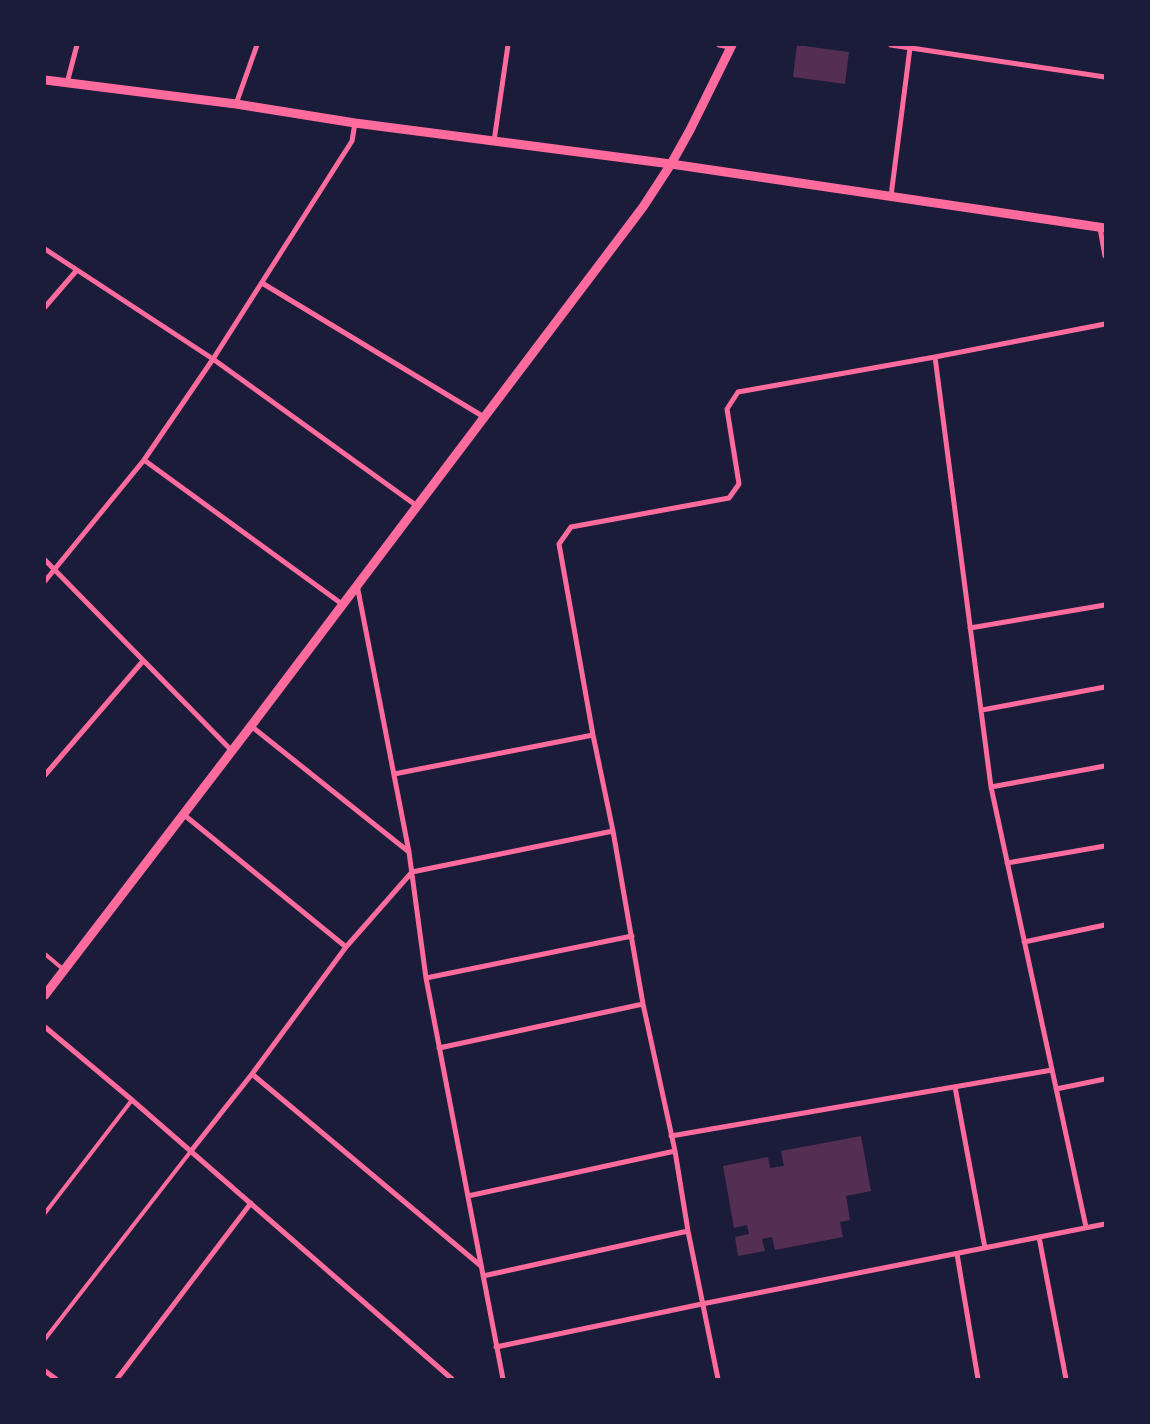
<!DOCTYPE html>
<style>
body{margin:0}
#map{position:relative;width:1150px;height:1424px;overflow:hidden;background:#1b1b3a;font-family:Bitter,serif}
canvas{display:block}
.frame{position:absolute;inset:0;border:46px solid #1b1b3a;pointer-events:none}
</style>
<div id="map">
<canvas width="1150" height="1424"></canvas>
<div class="frame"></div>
</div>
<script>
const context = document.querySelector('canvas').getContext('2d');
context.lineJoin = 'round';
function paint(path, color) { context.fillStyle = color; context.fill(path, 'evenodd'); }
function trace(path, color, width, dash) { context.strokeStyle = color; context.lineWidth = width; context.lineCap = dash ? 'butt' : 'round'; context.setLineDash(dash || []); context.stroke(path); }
paint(new Path2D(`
 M797,45L849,52L845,84L793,77Z
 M861,1136L871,1191L846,1196L850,1220L840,1222L843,1237L775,1250L772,1237L762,1239L765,1251L738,1256L735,1237L749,1234L747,1225L734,1228L723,1166L768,1157L770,1168L784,1166L781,1151Z`), '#542f53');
trace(new Path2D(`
 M45,954L64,970
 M45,1213L132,1100
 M45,1339L191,1151`), '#ff6b9d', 4);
trace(new Path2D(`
 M719,45L730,47
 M891,45L1105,77
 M67,83L77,45
 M236,104L257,45
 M494,141L508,45
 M891,196L910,48
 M1100,228L1105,256
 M45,249L213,359L417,506
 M262,283L484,417
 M45,307L77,270
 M935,357L991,787L1086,1227
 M144,460L342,604
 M45,560L232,751
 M45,581L144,460L213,359L352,141L355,123
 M357,585L409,852L426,978L503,1379
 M970,628L1105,605
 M982,710L1105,687
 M251,726L409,852
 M394,774L593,735
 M45,775L143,661
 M991,787L1105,766
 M183,814L346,947
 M1007,863L1105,846
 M1024,942L1105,925
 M426,978L632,936
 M45,1027L132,1100L452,1379
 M439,1048L643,1004
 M252,1074L481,1266
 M955,1087L985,1248
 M1056,1089L1105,1079
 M671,1136L1052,1070
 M191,1151L252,1074L346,947L412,872L613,831
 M468,1196L675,1151
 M1039,1237L1066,1379
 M957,1254L978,1379
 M483,1276L688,1231
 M496,1347L702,1304L1105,1224
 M45,1371L56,1379
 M117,1379L251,1203
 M718,1379L688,1231L675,1151L643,1004L613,831L593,735L559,544L571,527L729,498L739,484L727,409L738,392L935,357L1105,324`), '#ff6b9d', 5);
trace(new Path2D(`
 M45,80L236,104L355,123L671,164L1105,228
 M45,995L251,726L643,207L671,164L690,130L732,45`), '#ff6b9d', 9);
</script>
